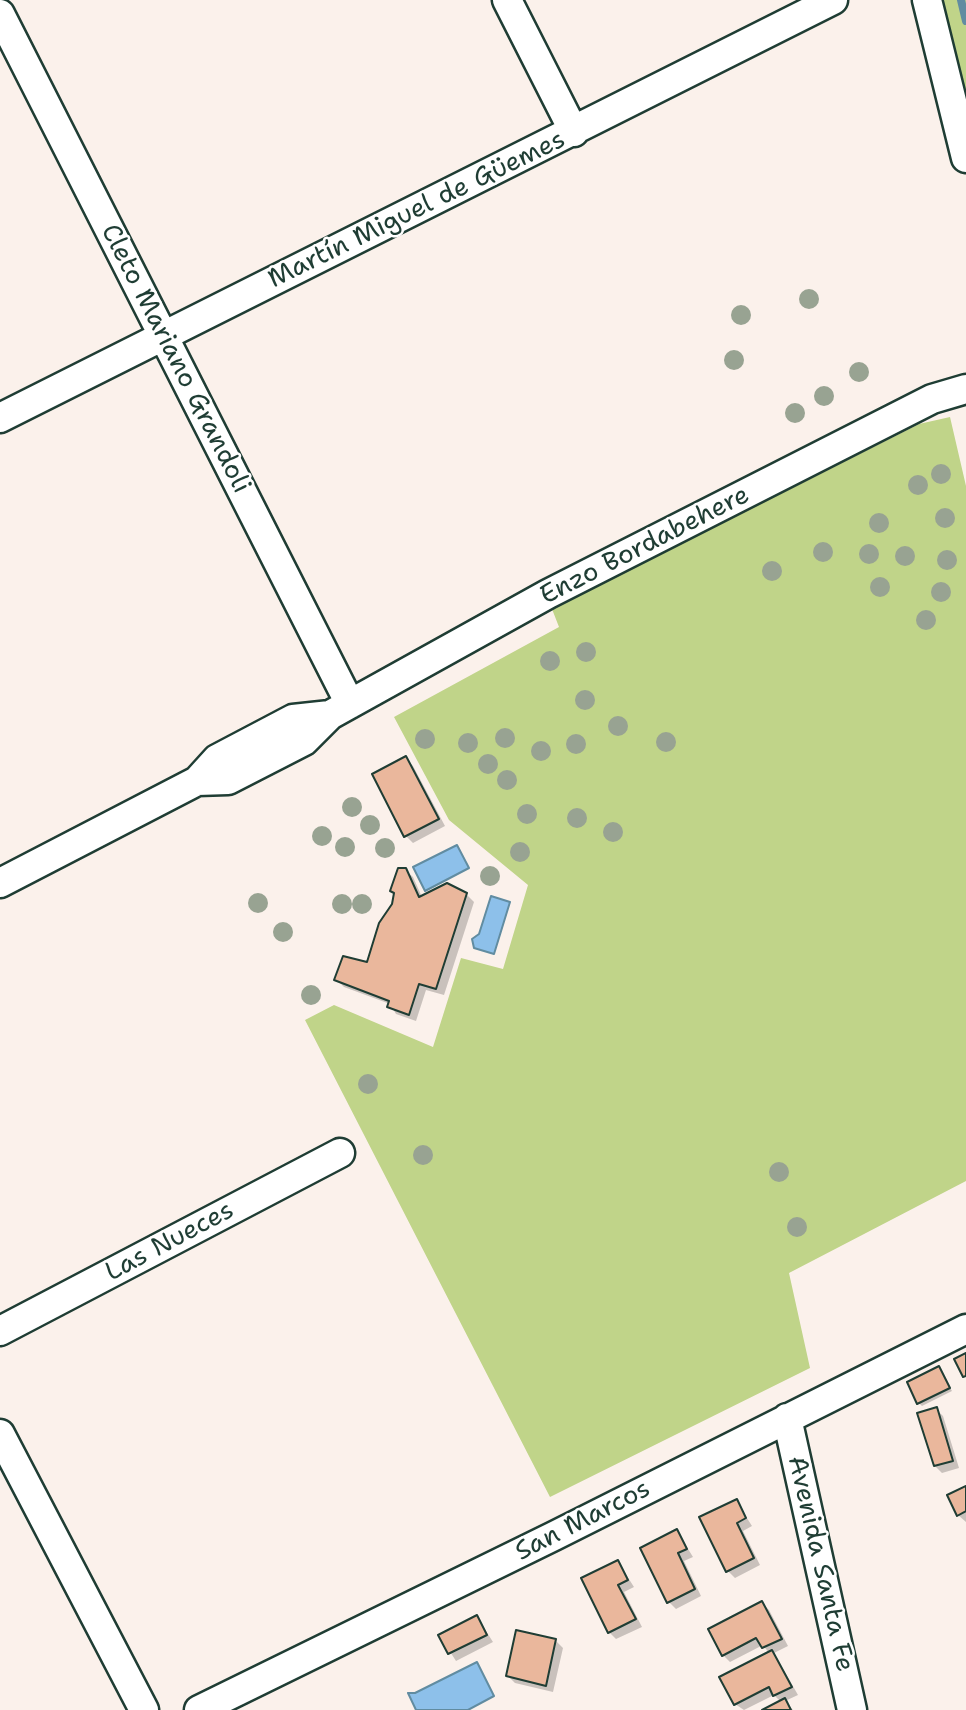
<!DOCTYPE html>
<meta charset="utf-8">
<style>
body{margin:0}
canvas{display:block;background:#fbf1eb}
</style>
<canvas width="966" height="1710"></canvas>
<script>
const context = document.querySelector('canvas').getContext('2d');
context.lineJoin = 'round';
function paint(path, color) { context.fillStyle = color; context.fill(path, 'evenodd'); }
function trace(path, color, width, dash) { context.strokeStyle = color; context.lineWidth = width; context.lineCap = dash ? 'butt' : 'round'; context.setLineDash(dash || []); context.stroke(path); }
function drawText(font, color, halo, rows, align = 'center') {
  context.font = font + ' "Shantell Sans",sans-serif'; context.lineWidth = 5; context.setLineDash([]); context.textBaseline = 'middle'; context.strokeStyle = halo; context.fillStyle = color; for (const [text, x, y, turn = 0] of rows) {
    context.save(); context.translate(x, y); context.rotate((+turn || 0) * Math.PI / 180); context.textAlign = isNaN(turn) ? turn : align; if (halo) context.strokeText(text, 0, 0); context.fillText(text, 0, 0); context.restore();
  }
}
paint(new Path2D(`
 M927,0H966V158Z
 M950,417L966,486V1181L789,1273L810,1368L550,1497L305,1020L334,1005L433,1047L461,958L503,969L528,885L449,820L394,717L559,627L552,609L919,424Z`), '#c0d489');
const water = new Path2D(`
 M457,845L469,868L425,891L413,867Z
 M491,896L510,902L494,954L474,948L472,939L479,934Z
 M477,1662L494,1696L468,1710H416L408,1693H415Z`);
paint(water, '#8dc0ea');
trace(water, '#618ca1', 2);
paint(new Path2D(`
 M406,758L413,766L445,826L413,843L406,836Z
 M405,870L413,877L422,897L466,894L474,902L444,995L426,990L416,1021L396,1014L390,1004L344,987L336,979L368,964L394,904L395,895L392,891Z
 M939,1369L952,1391L922,1406L919,1403Z
 M936,1409L943,1416L959,1468L942,1473L935,1466Z
 M966,1488V1522L958,1515Z
 M736,1501L752,1526L743,1531L760,1565L735,1578L728,1571Z
 M677,1531L693,1557L684,1561L701,1596L676,1609L669,1602Z
 M618,1562L634,1587L624,1592L642,1627L616,1639L609,1632Z
 M762,1603L769,1610L788,1646L774,1653L798,1695L785,1701L793,1710H765L781,1702L774,1695L744,1710L735,1704L769,1653L763,1645L730,1662L723,1655Z
 M477,1617L493,1642L456,1661L440,1636Z
 M556,1641L563,1648L553,1692L515,1683L508,1676Z`), '#0003');
trace(new Path2D(`
 M961,0L966,21`), '#618ca1', 8);
const building = new Path2D(`
 M406,756L439,819L404,837L372,774Z
 M398,868H406L419,897L447,883L467,893L436,989L419,984L409,1015L387,1007L389,1001L334,980L343,956L367,962L379,923L392,904L394,893L390,891Z
 M966,1353V1376L963,1377L954,1359Z
 M939,1366L950,1388L917,1404L907,1382Z
 M937,1407L953,1461L934,1466L917,1413Z
 M966,1486V1511L957,1516L947,1495Z
 M737,1499L746,1518L737,1523L754,1558L726,1572L699,1517Z
 M677,1529L687,1549L678,1553L695,1589L667,1603L640,1548Z
 M618,1560L628,1580L618,1585L636,1619L608,1633L581,1578Z
 M762,1601L782,1639L762,1648L756,1638L722,1656L708,1629Z
 M477,1615L487,1635L448,1654L438,1635Z
 M516,1630L556,1639L546,1686L506,1676Z
 M772,1650L792,1687L773,1696L769,1687L734,1705L719,1677Z
 M785,1698L791,1710H762Z`);
paint(building, '#eab79c');
trace(building, '#1f3d34', 2);
const minor = new Path2D(`
 M507,0L574,132
 M927,0L966,158
 M0,14L350,704
 M0,418L833,0
 M197,781L228,780L304,741L330,715L548,594L932,399L966,389
 M0,883L197,781L217,759L293,719L330,715
 M0,1331L340,1153
 M787,1418L852,1710
 M0,1434L144,1710
 M199,1710L554,1536L966,1329`);
trace(minor, '#1f3d34', 33);
trace(minor, '#fff', 28);
context.fillStyle = '#98a392';
for (const [x, y] of [
 [809,299],
 [741,315],
 [734,360],
 [859,372],
 [824,396],
 [795,413],
 [941,474],
 [918,485],
 [945,518],
 [879,523],
 [823,552],
 [869,554],
 [905,556],
 [947,560],
 [772,571],
 [880,587],
 [941,592],
 [926,620],
 [586,652],
 [550,661],
 [585,700],
 [618,726],
 [505,738],
 [425,739],
 [666,742],
 [468,743],
 [576,744],
 [541,751],
 [488,764],
 [507,780],
 [352,807],
 [527,814],
 [577,818],
 [370,825],
 [613,832],
 [322,836],
 [345,847],
 [385,848],
 [520,852],
 [490,876],
 [258,903],
 [342,904],
 [362,904],
 [283,932],
 [311,995],
 [368,1084],
 [423,1155],
 [779,1172],
 [797,1227]
]) { context.beginPath(); context.arc(x, y, 10, 0, 2 * Math.PI); context.fill(); }
drawText('26px', '#1f3d34', '#fff', [
 ["Martín Miguel de Güemes",417,210,-26],
 ["Cleto Mariano Grandoli",175,359,63],
 ["Enzo Bordabehere",645,546,-27],
 ["Las Nueces",170,1242,-28],
 ["San Marcos",583,1521,-27],
 ["Avenida Santa Fe",820,1564,77]
]);
</script>
